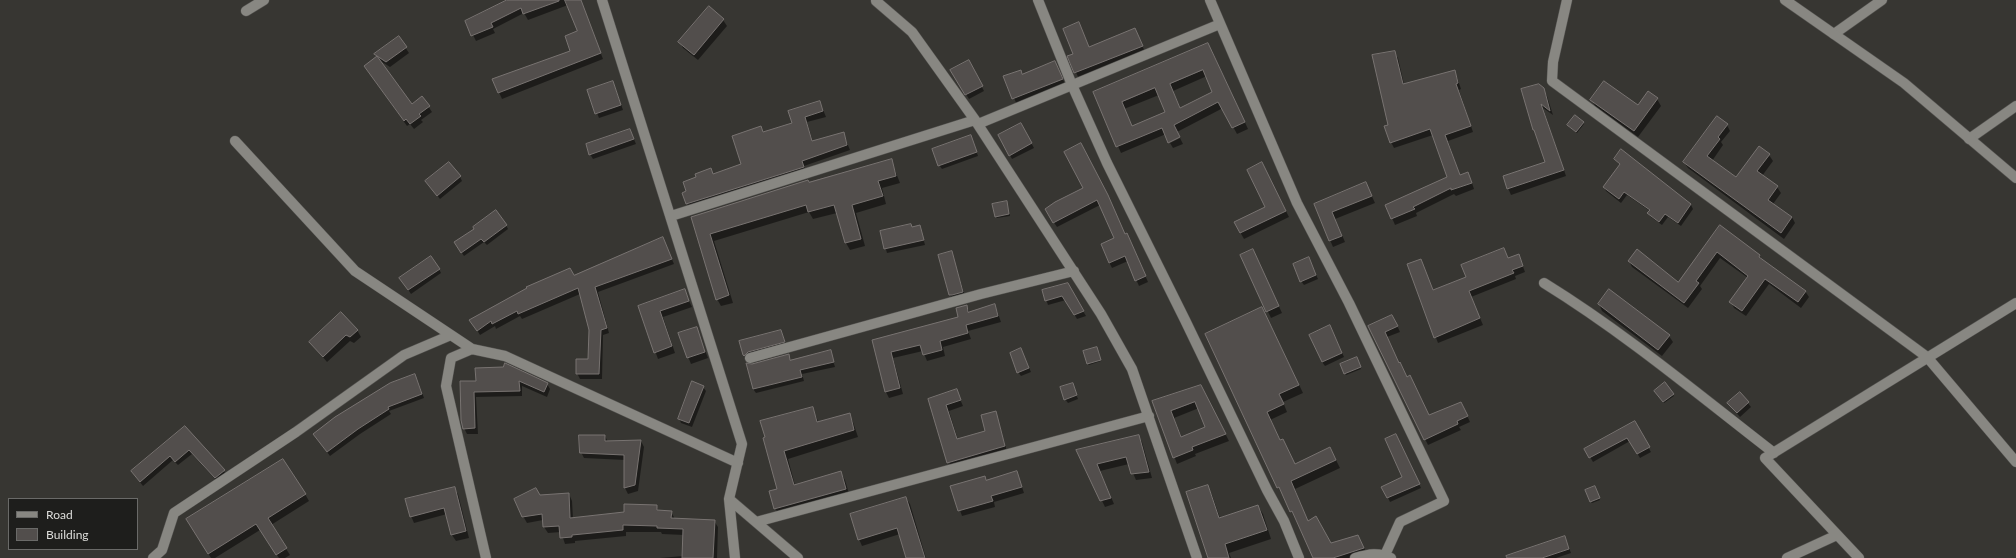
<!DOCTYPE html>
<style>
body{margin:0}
#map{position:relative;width:2016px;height:558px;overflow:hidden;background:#373632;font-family:Lato,sans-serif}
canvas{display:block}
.legend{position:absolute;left:8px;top:498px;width:130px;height:52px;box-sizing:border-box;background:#1e1e1c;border:1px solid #6a6a68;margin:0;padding:5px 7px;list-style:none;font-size:12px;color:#ddddda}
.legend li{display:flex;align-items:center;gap:8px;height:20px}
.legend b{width:20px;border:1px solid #6a6a68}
</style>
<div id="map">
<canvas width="2016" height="558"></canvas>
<ul class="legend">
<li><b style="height:5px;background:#888782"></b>Road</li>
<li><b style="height:11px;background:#524e4c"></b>Building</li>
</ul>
</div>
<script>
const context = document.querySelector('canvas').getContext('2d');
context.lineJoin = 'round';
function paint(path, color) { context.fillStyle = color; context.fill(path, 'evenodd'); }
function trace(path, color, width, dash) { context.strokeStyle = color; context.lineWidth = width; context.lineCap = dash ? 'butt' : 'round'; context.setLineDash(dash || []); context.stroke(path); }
paint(new Path2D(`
 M507,0H577L588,20L603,59L502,99L493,79L572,52L578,31L568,5L528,20L524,13L493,29L495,33L476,41L466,21Z
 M723,20L727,26L698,60L683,48L680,42Z
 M1079,23L1089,48L1135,29L1145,52L1079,79L1069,57L1074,54Z
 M399,38L409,53L390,67L379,60L411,105L422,97L432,112L421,120L423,122L414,129L410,124L407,126L368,71L377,57L376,54Z
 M1212,51L1248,129L1237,134L1223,108L1177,132L1166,134L1121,153L1094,92ZM1207,76L1214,92L1181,109L1173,91ZM1159,95L1167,113L1132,127L1124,109Z
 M1394,52L1398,58L1404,84L1454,71L1457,77L1461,89L1459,90L1473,132L1448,141L1460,176L1471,180L1474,189L1456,196L1454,194L1416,213L1417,216L1395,225L1387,206L1448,178L1433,135L1394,148L1391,142L1389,126Z
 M969,62L984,91L969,99L951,70Z
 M1055,62L1066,86L1017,105L1005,77L1020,71L1023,75Z
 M615,87L623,110L599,118L588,91Z
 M1543,89L1547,96L1553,115L1543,108L1566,176L1511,195L1508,188L1547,163L1534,130Z
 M1648,93L1657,99L1661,106L1638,137L1595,106L1592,100L1638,107Z
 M820,102L826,117L807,122L813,142L843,133L850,150L804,166L806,173L690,209L683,193L687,192L697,178L711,170L714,175L743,165L760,127L764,132L793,123Z
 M1583,123L1584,124L1577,133L1569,127Z
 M1021,124L1034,148L1012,159L999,136Z
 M1727,125L1730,131L1721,142L1723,145L1712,161L1736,178L1769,155L1773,161L1762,176L1777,187L1781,193L1773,204L1792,217L1795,223L1784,239L1688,168L1684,162Z
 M630,130L636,144L593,159L590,154Z
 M1180,138L1183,144L1173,148L1170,143Z
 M973,141L978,156L942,169L939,165Z
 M1621,151L1691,205L1693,209L1681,226L1668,217L1662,225L1651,217L1648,213L1650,211L1627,195L1621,203L1606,191L1604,187L1620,165L1615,159Z
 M1066,152L1125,235L1127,234L1148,282L1139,286L1128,261L1112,268L1109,262L1116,239L1100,205L1057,227L1049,215L1084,188Z
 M891,160L900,183L882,188L886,204L856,213L865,246L850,250L846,243L837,213L813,219L809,212L714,241L733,303L721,306L717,299L692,217Z
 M1265,170L1289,217L1244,239L1235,223L1267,207Z
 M460,177L462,181L440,199L426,182Z
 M1369,190L1375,203L1335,219L1345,242L1333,247L1315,205Z
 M1007,204L1010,216L997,218L996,217Z
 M506,225L508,229L487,245L484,242L464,256L458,247Z
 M920,226L925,245L887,253L881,232Z
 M1720,227L1760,256L1762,261L1805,291L1809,297L1801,308L1769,284L1746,316L1734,308L1731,302L1748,278L1720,258L1700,286L1702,289L1688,308L1632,267L1629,261L1678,283Z
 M663,238L674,264L598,292L609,333L603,335L602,379H580L577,373L589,360L590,329L580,294L522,319L520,316L496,329L495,326L480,335L474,325L574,276Z
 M952,253L965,296L952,299L950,295Z
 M1241,256L1256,257L1282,313L1271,318Z
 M1519,256L1525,272L1515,276L1516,279L1471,297L1483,325L1438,343L1408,265L1420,260L1433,290Z
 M1310,262L1318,279L1304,285L1301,281Z
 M439,269L441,273L411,294L403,282Z
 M1067,284L1086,316L1077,319L1066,300L1048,305L1043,290Z
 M684,291L692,307L663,317L675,353L658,359L639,306Z
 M1599,304L1669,336L1673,342L1662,356L1602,311Z
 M995,305L1001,322L968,331L971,339L943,347L945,356L927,361L923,351L893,358L903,394L889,398L886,392L873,341L960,318L966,306L970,312Z
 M1266,316L1303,393L1283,402L1287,412L1270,420L1281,441L1295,465L1334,456L1340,468L1295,489L1308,522L1331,545L1362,544L1368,556L1362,558H1314L1284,494L1278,487L1206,334Z
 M1395,321L1400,332L1387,337L1399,364L1429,416L1464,409L1470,422L1459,427L1461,430L1428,445L1369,326Z
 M696,328L708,358L691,364L679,334Z
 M357,330L361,337L354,343L350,341L327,362L310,342Z
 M781,331L787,346L747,359L744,354Z
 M1332,331L1344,357L1325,366L1322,362Z
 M1021,350L1031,372L1021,376L1018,372Z
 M1097,350L1101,361L1089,365L1088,364Z
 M830,351L835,367L802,374L804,381L756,393L753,389L752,365L788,355L791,361Z
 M1356,358L1361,369L1346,375L1341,364Z
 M476,369L547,384L550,389L547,397L522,386V396L476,397L478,434H467L464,428L477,382Z
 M417,379L424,398L389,411L391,414L360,434L330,456L317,438Z
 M1072,384L1078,399L1068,403L1065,399Z
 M1665,384L1674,396L1664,403L1655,391Z
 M703,387L706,391L692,427L681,423L679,418Z
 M956,390L963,406L949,411L958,440L986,431L995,412L1007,451L951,468L929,400Z
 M1204,392L1229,441L1195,454L1196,456L1177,464L1154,401ZM1199,408L1207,428L1182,438L1174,418Z
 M1740,393L1751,407L1740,417L1731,407Z
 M812,408L819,423L849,414L853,422L858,437L788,459L795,485L841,473L845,480L850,497L780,516L775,508L778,490L764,438Z
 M1634,422L1651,452L1640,458L1630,441L1593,462L1586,450Z
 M185,427L226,474L218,482L192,454L178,465L173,460L143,486L132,472Z
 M605,436L608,442L641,441L644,447L638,491L628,494L625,488V460L584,458L581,452Z
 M1138,436L1142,442L1152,478L1136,480L1129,464L1100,471L1114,504L1105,507L1078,451Z
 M1398,440L1421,488L1390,502L1383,487L1404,478Z
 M1017,472L1024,493L994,502L995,507L962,516L952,487L984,477L987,481Z
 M1207,486L1212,495L1220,518L1258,506L1263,514L1271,539L1229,553L1231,558H1209Z
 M454,488L458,494L469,538L456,541L452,535L447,514L414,523L411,516Z
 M1596,489L1600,500L1592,503L1591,502Z
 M305,494L309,501L271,525L290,555L285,558H279L260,530L215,558H211L187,519Z
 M569,494L572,501L573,519L625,513L656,506L659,511L671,512L675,519L714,521L718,527L717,558H660L683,556L684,535L662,534L661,532H626V536L575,541V543L565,544L561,532L548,533L544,527L543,520L527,523L523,516L540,496Z
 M906,498L910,504L926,558H907L900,534L862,546L859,539Z
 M1565,538L1571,553L1556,558H1517Z`), '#0007');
const building = new Path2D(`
 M507,0H559V1L523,14L521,8L491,23L493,27L471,36L465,21Z
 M565,0H581L601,53L498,93L492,79L570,51L565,36L577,31Z
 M709,6L724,19L694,55L678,42Z
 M1079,22L1089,47L1135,28L1143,46L1074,73L1067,56L1073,54L1063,29Z
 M399,36L407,47L386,62L377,56L412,104L422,96L430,106L419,114L421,116L410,124L406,119L404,121L364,66L377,56L374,54Z
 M1208,43L1245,122L1232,128L1218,102L1174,125L1180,137L1168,143L1162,128L1116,147L1093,92ZM1203,70L1212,92L1180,108L1170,84ZM1155,88L1165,112L1132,126L1122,102Z
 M1395,51L1403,84L1455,70L1458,83L1456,84L1471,126L1445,135L1460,175L1468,172L1472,183L1451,190V188L1413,207L1415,209L1391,219L1385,205L1447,177L1430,129L1390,143L1384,126L1388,125L1372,55Z
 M969,60L983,86L965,95L950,70Z
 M1055,61L1063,79L1012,99L1003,76L1021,70L1022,74Z
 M613,81L621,105L595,114L587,90Z
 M1604,81L1638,105L1648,91L1658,98L1634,131L1590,100Z
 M1539,84L1544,88L1550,111L1541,104L1564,170L1507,189L1503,176L1545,162L1534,130H1533L1521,89Z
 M820,101L823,111L805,117L812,141L844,132L847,145L802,161L804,167L686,204L682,193L686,191L683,182L696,177L695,174L711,168L713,174L741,164L732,136L761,126L763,132L792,123L788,111Z
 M1575,115L1584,122L1576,132L1567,125Z
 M1717,116L1728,124L1718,137L1720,139L1707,156L1736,177L1759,146L1770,154L1757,171L1778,186L1768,200L1792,217L1781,233L1683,162Z
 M1021,123L1032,143L1009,156L998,135Z
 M630,129L634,139L589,155L586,144Z
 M971,135L977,152L938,166L932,149Z
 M1081,143L1108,195L1125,234L1127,233L1146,276L1135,281L1125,256L1109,263L1101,244L1114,238L1097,200L1053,223L1045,209L1055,202L1083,188L1064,152Z
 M1621,149L1691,204L1678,223L1665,214L1659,222L1647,213L1650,210L1624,192L1619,199L1603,187L1620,164L1614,159Z
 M892,159L896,176L878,181L883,196L852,205L861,239L845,243L834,205L808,212L806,205L710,234L729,295L716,300L691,217L808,180L809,182Z
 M449,162L461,176L437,196L425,181Z
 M1262,162L1286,211L1240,233L1234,222L1265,207L1247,170Z
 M1366,182L1372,196L1332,212L1342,236L1329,241L1314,204Z
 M1007,201L1009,214L995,217L992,204Z
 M496,210L507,225L484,242L481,239L461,253L454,242L474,229L473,227Z
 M911,224L912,227L920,225L924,240L884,249L880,231Z
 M1720,225L1760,255L1759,257L1806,291L1798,302L1765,279L1742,311L1729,302L1748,276L1717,252L1696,281L1699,283L1684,303L1628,261L1637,249L1678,282Z
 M663,237L672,259L595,287L607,328L601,330L599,374H576V359H588L589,330L578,288L518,314L517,311L492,324L491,321L477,331L469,320L527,288L526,287L570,268L574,275Z
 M1504,248L1508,258L1519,254L1523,266L1512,270L1514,273L1469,291L1480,318L1434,338L1407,264L1421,259L1433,290L1466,277L1461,265Z
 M1253,249L1279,306L1266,312L1240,255Z
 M952,251L963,292L952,295H949L938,255Z
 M431,256L440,269L408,290L399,278Z
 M1309,257L1316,275L1300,282L1293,264Z
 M1068,283L1084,311L1074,315L1062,296L1045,301L1042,290Z
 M685,289L689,301L660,311L672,346L654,353L638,306Z
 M1609,289L1670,335L1658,350L1598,304Z
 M995,304L998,316L966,325L968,333L940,341L942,350L923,355L920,345L891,352L900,388L885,392L872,340L958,317L956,308L967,305L968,312Z
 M1262,307L1299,385L1279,394L1284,404L1267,412L1280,440L1283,439L1295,464L1330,447L1336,460L1291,481L1308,521L1316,516L1331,543L1358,535L1364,548L1333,558H1313L1292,511L1290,512L1279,487L1277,488L1205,334Z
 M341,312L358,330L350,337L346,335L323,357L309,342Z
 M1392,315L1398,326L1385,332L1399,363L1400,362L1407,377L1410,375L1429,415L1461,402L1468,416L1457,421L1458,424L1424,440L1368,326Z
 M1330,325L1342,353L1322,362L1309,335Z
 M697,327L705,352L687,358L678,333Z
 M781,330L785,342L748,352L744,356L743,355L739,341Z
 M1097,347L1101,360L1087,364L1083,351Z
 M1021,348L1029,368L1017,373L1010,353Z
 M831,350L834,362L800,370L802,377L753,389L746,363L752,364L789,354L790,360Z
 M1357,357L1361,367L1344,374L1340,364Z
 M505,363L548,383L544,392L519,381L520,391L474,392L475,428L463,429L461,420L460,381H476L475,368L503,367Z
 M415,374L422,394L388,407L389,409L358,429L327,452L313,434L335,417L390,383Z
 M692,381L704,386L689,423L678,419Z
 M1665,382L1674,394L1663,402L1654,391Z
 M1073,383L1077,395L1064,400L1060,387Z
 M1201,385L1226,434L1192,447L1193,450L1173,458L1152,401ZM1195,402L1205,427L1181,437L1171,411Z
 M957,389L961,400L946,405L957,439L985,431L981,415L996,411L1005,446L947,463L928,399Z
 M1740,392L1749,402L1737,413L1727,403Z
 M813,407L817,422L850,413L854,430L784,451L794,485L841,471L846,489L774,509L769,491L777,489L763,438L765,437L760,421Z
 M1635,421L1650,447L1637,454L1627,438L1589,458L1584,449Z
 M185,426L225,470L215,478L189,450L175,462L170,456L140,482L131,471Z
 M1396,434L1420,484L1387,498L1381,487L1402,477L1385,439Z
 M579,435H605V441L641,440L635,485L624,488V455L580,453Z
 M1139,435L1149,472L1131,474L1126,457L1097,464L1111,498L1100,501L1076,450Z
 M283,459L306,494L268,518L287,548L276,555L256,524L208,554L186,519Z
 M1017,471L1022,487L991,496L993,501L958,511L950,486L985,476L986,480Z
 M1208,485L1219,518L1258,505L1267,530L1225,544L1229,558H1208L1186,492Z
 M1595,486L1600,498L1590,502L1585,490Z
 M455,487L466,531L451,535L444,508L410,517L405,499Z
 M536,488L540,495L569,493L570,518L624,512V504L657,505V510L672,511L671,518L715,520L713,558H682L683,529L657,528V526L623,525V530L572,535V537L560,538L559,526L543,527L542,514L522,517L514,499Z
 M906,497L925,558H906L897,528L858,540L850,514Z
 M1565,536L1569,549L1542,558H1507L1506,556Z`);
paint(building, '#524e4c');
trace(building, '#787371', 1);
const street = new Path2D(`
 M602,0L742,444L729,499L735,558
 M1038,0L1072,85L1107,163L1185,320L1267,490L1284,521L1299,558
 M1210,0L1297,203L1349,303L1444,501L1400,522L1385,555
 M1567,0L1553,62L1552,81L1927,357L2016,462
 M876,1L912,32L975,120L1101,314L1132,369L1197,558
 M246,11L264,0
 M1834,34L1882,0
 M978,124L1220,24
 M1969,139L2016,106
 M235,141L355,271L472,349L505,356L738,463
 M671,216L975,120
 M1544,283C1625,333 1699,395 1774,453
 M472,349L451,358L446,386L486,558
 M750,358L981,294L1074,271
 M729,499L798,558
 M756,522L1149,416
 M153,558L162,550L174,513L296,432L404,355L451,335
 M1355,558C1369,554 1378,552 1391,558
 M1787,558L1837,535
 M1859,558L1765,458L2016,303`);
const secondary = new Path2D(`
 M1785,0L1904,83L2016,178`);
trace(street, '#545350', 11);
trace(secondary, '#545350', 11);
trace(street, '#888782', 10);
trace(secondary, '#888782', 10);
</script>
